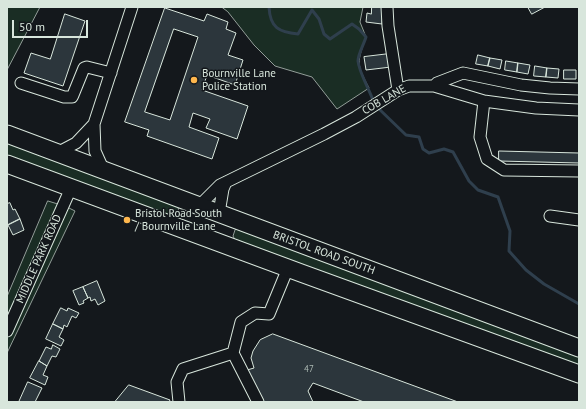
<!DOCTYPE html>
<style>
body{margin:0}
#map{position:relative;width:586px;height:409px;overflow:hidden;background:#14181c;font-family:"PT Sans",sans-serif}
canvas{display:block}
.frame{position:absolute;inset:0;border:8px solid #d8e6dc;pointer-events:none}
.scale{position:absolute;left:12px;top:20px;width:76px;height:18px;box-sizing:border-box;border:2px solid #d8e6dc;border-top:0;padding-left:5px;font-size:12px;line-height:14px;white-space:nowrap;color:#d8e6dc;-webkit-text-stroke:3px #14181c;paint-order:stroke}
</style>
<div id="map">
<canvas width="586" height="409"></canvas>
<div class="frame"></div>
<div class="scale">50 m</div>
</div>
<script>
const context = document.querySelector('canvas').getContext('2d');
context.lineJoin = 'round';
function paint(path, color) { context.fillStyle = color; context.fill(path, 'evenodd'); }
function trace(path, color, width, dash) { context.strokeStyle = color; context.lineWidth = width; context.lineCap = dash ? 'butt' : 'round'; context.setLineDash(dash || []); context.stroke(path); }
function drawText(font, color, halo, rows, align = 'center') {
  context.font = font + ' "PT Sans",sans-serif'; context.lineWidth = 3; context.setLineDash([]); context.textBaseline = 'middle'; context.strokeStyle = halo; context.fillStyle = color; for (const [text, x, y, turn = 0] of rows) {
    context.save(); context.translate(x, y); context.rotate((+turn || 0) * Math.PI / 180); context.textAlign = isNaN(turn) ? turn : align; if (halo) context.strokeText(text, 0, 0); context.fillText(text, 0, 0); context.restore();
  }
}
const green = new Path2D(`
 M7,7H40L7,70Z
 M222,7H363L360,22L366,37C357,63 356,63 369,88L337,109L312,77L275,66L254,45L228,12Z
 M7,140L178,206L179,214L171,218L7,158Z
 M48,201L61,205L7,321V297Z
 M67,207L75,211L7,353V339Z
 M241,226L579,351V369L236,242L233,236L235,230Z`);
paint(green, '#1a2d24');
trace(green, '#939e99', 1);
trace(new Path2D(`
 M269,7C270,28 279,32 298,34L312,10L319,19L324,34L330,39L352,24L359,29L366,37C364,44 358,54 358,61C359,73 370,90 374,103
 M377,107L406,135L419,137L423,149L429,153L444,149L453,152L469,181L478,190L498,197L510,231L509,251L526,270L544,284L579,304`), '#2f3f4d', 3);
const building = new Path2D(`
 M372,7H383L382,24L366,22L367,13L371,14Z
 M528,7H545L532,14Z
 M165,8L204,21L207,14L228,22L226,29L236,33L228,55L243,60L235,85L207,75L202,90L248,106L237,139L206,128L210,119L193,113L189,127L219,138L212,159L147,136L149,130L125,122ZM174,29L198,37L170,120L145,112Z
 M65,14L85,21L63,86L24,73L31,53L50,59Z
 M389,54L391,67L366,70L364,57Z
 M478,55L490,58L488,66L476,64Z
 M490,58L502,60L500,69L488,66Z
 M506,61L518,63L517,72L505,70Z
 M518,63L530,65L528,74L517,72Z
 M535,66L547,68L546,77L534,76Z
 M547,68L559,69L558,78L546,77Z
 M564,70H576V79H564Z
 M499,151L579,153V163L499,161Z
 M10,203L13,210L15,209L20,219L8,225L7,222V204Z
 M20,219L24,230L13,235L8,225Z
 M97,281L105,301L98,305L95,299L91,301L90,297L88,298L83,287Z
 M83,287L88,298L83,301L84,303L79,305L73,291Z
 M61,308L67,311L68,308L79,313L76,318L72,316L67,327L64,325L63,329L53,324Z
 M53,324L63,329L59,337L64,340L61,346L46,339Z
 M273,334L458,402H364L313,383L308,391L313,402H264L247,370L254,368L251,358L253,351L260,340Z
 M53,345L60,349L56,357L52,356L47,366L39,361L46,347L51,349Z
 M39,361L47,366L43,375L48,377L45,385L30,378Z
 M28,382L42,388L35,402H19Z
 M129,385L170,400L169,402H115Z`);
paint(building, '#2c363c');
trace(building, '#d8e6dc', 1);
const minor = new Path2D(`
 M387,7L388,26L398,90
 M21,83L64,97H72L73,95L84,68L87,67L111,73
 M434,86L437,83L463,73L521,85L550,88L579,89
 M484,101L480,137L487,159L504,170L579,171
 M57,153L76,143L94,124
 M104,171L95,151L94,124L132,7
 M199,206L220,185L324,134L356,117L398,90L409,86H434L484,101L536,108L579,110
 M219,213L223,189L226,182
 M550,216L579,220
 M7,331L71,188
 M179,402L177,382L183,369L233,353
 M258,402L233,353L241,322L255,313L269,314L288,268`);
const highway = new Path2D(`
 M7,134L579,348
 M7,164L301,273L579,374`);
trace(minor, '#d8e6dc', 13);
trace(highway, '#d8e6dc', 19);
trace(minor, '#14181c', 11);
trace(highway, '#14181c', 17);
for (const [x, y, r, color] of [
 [194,80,4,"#ffb74d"],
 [127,220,4,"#ffb74d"]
]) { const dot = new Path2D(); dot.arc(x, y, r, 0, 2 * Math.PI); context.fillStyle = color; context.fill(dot); trace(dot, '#14181c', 1.5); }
drawText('9px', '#adbab4', null, [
 ["47",309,369]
]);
drawText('11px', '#d8e6dc', '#14181c', [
 ["Bournville Lane",202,74],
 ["Police Station",202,87],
 ["Bristol Road South",135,214],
 ["/ Bournville Lane",135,227]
], 'left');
drawText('11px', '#d8e6dc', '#14181c', [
 ["COB LANE",384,100,-30],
 ["BRISTOL ROAD SOUTH",324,253,20],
 ["MIDDLE PARK ROAD",39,259,-66]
]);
</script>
